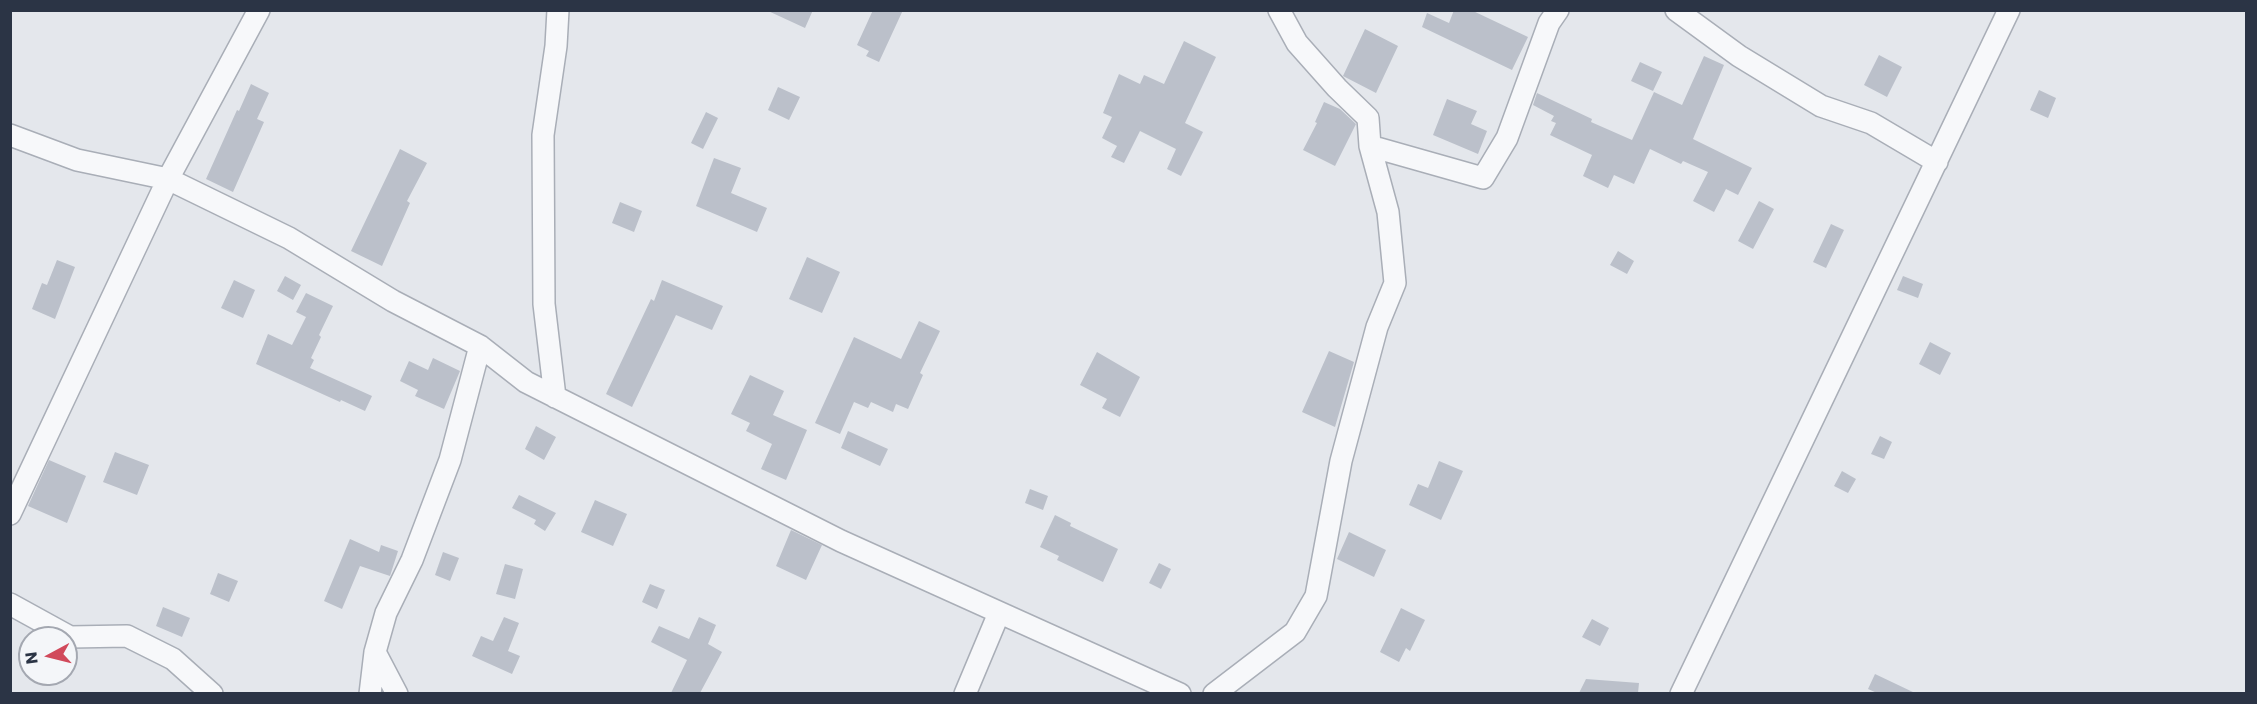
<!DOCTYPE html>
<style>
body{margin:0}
#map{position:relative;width:2257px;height:704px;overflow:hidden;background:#e4e7ec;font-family:Poppins,sans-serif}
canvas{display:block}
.frame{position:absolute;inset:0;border:12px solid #2b3445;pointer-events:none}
.north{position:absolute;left:18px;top:626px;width:60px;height:60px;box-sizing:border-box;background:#f4f6f9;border:2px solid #a4a8b1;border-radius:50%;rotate:263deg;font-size:16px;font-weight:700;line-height:24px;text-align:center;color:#2b3445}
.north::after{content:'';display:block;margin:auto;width:21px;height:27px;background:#d1495b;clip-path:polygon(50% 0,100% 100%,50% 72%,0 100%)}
</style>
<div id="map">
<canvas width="2257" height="704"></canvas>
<div class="frame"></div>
<div class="north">N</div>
</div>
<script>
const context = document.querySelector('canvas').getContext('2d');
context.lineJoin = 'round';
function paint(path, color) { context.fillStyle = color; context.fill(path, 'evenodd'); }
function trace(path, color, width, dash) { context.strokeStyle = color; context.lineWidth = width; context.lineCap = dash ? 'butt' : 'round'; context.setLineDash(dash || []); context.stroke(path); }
paint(new Path2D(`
 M766,10H813L805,28Z
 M873,10H903L879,62L866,56L869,51L857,45Z
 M1454,10H1471L1528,37L1512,70L1422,27L1427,13L1449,23Z
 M1365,29L1398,46L1376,93L1343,76Z
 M1184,41L1216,57L1185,123L1203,132L1181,176L1167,169L1176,149L1140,131L1124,163L1111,157L1117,146L1102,138L1112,117L1103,113L1119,74L1140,84L1144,75L1164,84Z
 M1879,55L1902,67L1887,97L1864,85Z
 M1704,56L1724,65L1693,139L1752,168L1738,195L1726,189L1714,212L1693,201L1708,172L1683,161L1681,164L1650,149L1634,184L1614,175L1608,188L1583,176L1592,155L1550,135L1556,123L1551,121L1554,116L1533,105L1537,93L1592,119L1591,122L1632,140L1654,92L1682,105Z
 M1640,62L1662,72L1653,91L1631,81Z
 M251,84L269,93L257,119L264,122L233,192L206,179L237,110L239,111Z
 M778,87L800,97L789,120L768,110Z
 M2039,90L2056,98L2048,118L2030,110Z
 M1447,99L1477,111L1471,124L1487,131L1478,154L1433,135Z
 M1324,102L1340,109L1356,124L1335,166L1303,150L1317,123L1315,122Z
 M706,112L718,118L703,149L691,143Z
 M400,149L427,163L407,201L410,203L382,266L351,251Z
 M714,158L741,168L731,193L767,208L757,232L696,206Z
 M1759,201L1774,209L1753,249L1738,241Z
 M620,202L642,211L634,232L612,223Z
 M1831,224L1844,230L1826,268L1813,262Z
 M1618,251L1634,261L1627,274L1610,265Z
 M807,257L840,272L822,313L789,299Z
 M57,260L75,267L55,319L32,309L42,283L47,285Z
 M285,276L301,285L293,300L277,291Z
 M1903,276L1923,284L1918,298L1897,290Z
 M234,280L255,290L243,318L221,308Z
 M662,280L723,306L712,330L676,315L632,407L606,394L651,299L654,301Z
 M306,293L333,306L319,335L321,337L311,358L314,360L310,368L372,396L365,411L341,400L340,402L256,364L268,334L292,345L306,317L296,312Z
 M919,321L940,331L920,373L923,375L908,409L896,404L893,412L871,402L868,408L854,402L840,434L815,423L854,337L901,359Z
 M1930,342L1951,353L1940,375L1919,364Z
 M1329,351L1354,362L1335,427L1302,412Z
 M1097,352L1140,377L1120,417L1102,408L1107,399L1080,385Z
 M433,358L460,371L444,409L415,396L418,390L400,381L409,361L428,370Z
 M750,375L784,391L773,415L807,430L786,480L761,469L772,444L746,431L750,423L731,414Z
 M536,426L556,437L544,460L525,449Z
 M848,431L888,449L880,466L841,448Z
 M1880,436L1892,442L1884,459L1871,454Z
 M115,452L149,465L137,495L103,482Z
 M49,460L86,476L67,523L28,506Z
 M1439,461L1463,471L1441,520L1409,505L1418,484L1428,488Z
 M1842,471L1856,479L1848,493L1834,486Z
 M1030,489L1048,496L1043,510L1025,503Z
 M519,495L556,513L545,531L534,524L536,520L512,508Z
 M595,500L627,514L613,546L581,532Z
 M1055,515L1071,523L1070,526L1118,549L1103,582L1057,560L1059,556L1040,547Z
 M791,530L822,545L806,580L776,566Z
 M1349,532L1386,550L1374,577L1337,559Z
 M350,539L379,552L381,545L398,551L390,576L360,566L342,609L324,601Z
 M443,552L459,558L450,581L435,575Z
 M1159,563L1171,569L1161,589L1149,583Z
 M505,564L523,569L515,599L496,594Z
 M218,573L238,581L229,602L210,594Z
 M650,584L665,590L657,609L642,602Z
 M163,607L190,618L182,637L156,626Z
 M1401,608L1425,620L1410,651L1406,648L1399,662L1380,652Z
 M504,617L519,623L508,651L520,656L512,674L472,656L481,636L493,641Z
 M699,617L716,625L708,644L722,652L700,693H671L687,660L651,642L659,626L689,639Z
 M1592,619L1609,628L1600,646L1582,637Z
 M1875,674L1915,693H1877L1868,689Z
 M1586,679L1639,683L1638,693H1579Z`), '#bbc0ca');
const minor = new Path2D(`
 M259,10L168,179L289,238L393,301L480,346L526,382L841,541L1180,694
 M1279,10L1297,43L1337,88L1368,118L1370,146
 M1676,10L1739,56L1821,106L1871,123L1937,162
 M10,135L77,160L168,179L10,514
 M555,397L544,304L543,135L556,46L558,10
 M10,604L70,637L127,636L173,659L212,694
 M375,652L397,694
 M370,694L375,652L386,613L412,560L450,460L480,346
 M965,694L999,613
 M1214,694L1295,632L1316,596L1341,461L1377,327L1395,283L1388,212L1370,146L1483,178L1507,138L1549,23L1558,10
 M1681,694L2009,10`);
trace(minor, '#a9aeb7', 24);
trace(minor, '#f7f8fa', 21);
</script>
